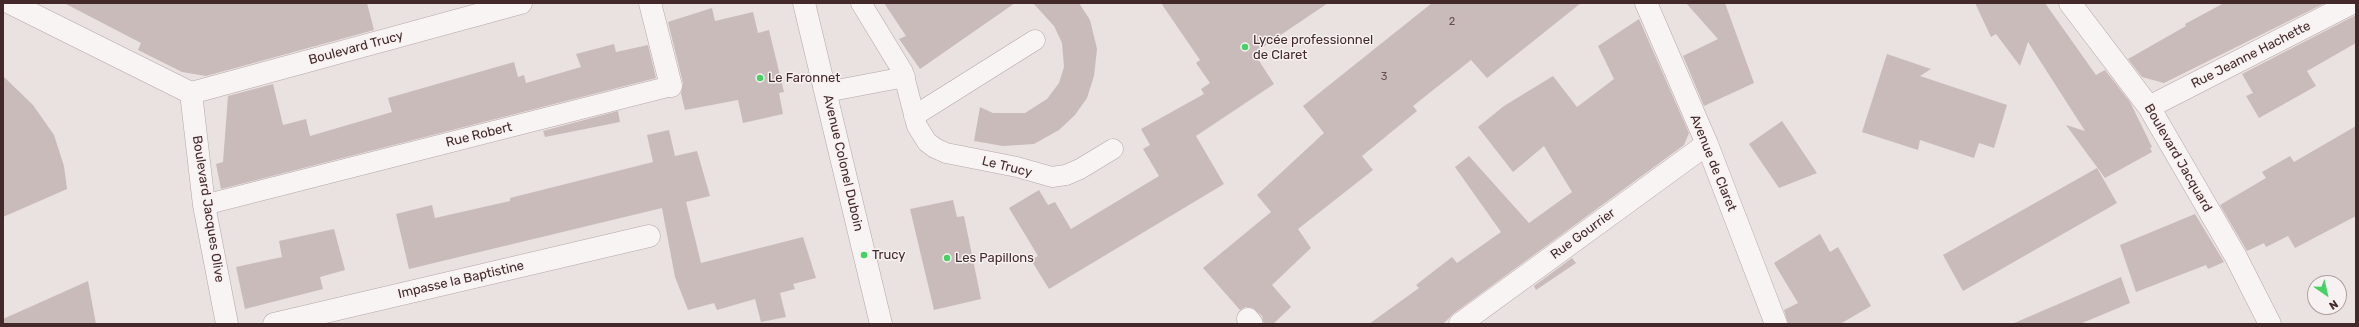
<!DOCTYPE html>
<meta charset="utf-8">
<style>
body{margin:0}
#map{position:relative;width:2359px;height:327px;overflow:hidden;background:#eae1e1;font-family:Rubik,sans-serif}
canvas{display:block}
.frame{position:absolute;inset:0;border:4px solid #432929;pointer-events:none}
.north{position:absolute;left:2307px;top:275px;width:40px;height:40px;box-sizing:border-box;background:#f8f1f1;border:1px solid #b0a1a1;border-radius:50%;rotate:146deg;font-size:11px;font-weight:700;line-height:16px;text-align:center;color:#432929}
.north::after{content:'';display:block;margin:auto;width:14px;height:18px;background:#44d264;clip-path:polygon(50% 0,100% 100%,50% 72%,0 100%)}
</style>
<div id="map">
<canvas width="2359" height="327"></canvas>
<div class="frame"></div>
<div class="north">N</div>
</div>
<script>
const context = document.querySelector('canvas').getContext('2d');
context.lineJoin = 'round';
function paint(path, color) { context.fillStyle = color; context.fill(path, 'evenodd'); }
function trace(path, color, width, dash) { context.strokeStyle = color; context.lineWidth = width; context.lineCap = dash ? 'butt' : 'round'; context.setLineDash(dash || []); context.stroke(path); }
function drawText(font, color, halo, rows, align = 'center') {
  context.font = font + ' Rubik,sans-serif'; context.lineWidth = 3; context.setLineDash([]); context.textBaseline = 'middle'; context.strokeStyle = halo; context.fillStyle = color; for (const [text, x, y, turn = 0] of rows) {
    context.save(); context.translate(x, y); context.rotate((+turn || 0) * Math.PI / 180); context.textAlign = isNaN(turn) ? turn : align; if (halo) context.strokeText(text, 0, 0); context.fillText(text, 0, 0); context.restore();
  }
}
paint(new Path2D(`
 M64,3H367L374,30L206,76L182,72L138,50L141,43Z
 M884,3H1015L920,69L899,39L906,36Z
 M1033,3H1079L1090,20L1097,49L1094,76L1087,98L1075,115L1059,130L1034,144L1003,146L974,141L980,107L993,113H1025L1047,99L1059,83L1064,67L1062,43L1054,26Z
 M1161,3H1328L1254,53L1274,84L1196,136L1224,184L1049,289L1031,260L1038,256L1009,208L1039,190L1048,205L1055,202L1071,229L1159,176L1143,149L1150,145L1141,129L1204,94L1201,89L1210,83L1196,63L1200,60Z
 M1432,3H1581L1487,78L1471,60L1413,106L1417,111L1362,156L1373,170L1298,229L1311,248L1272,285L1291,307L1273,324H1264L1262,316L1253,308L1246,307L1240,310L1203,268L1271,212L1257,195L1324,133L1303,106Z
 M1686,3H1725L1754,83L1704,106L1683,56L1718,39Z
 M1975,3H2045L2096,75L2105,70L2130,102L2152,147L2150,148L2152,152L2105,178L2066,125L2085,131L2028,42L2020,66L1996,34L1991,37Z
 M2224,3H2325L2164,83L2142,77L2128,59L2186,26L2185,24Z
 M712,8L715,21L753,12L758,33L769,30L784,92L779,93L783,114L743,123L738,100L685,110L681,94L683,83L668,22Z
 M2356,15V43L2307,71L2316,86L2259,118L2246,96L2253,93L2242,74Z
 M1639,19L1689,133L1684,145L1453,314L1443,324H1369L1419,288L1416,285L1452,257L1457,263L1501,232L1455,167L1469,156L1529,223L1572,192L1544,146L1513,172L1478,127L1504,106L1553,76L1577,107L1614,79L1598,46Z
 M614,44L616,52L648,45L656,78L221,189L216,164L223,162L228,96L273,84L283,125L306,119L310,136L392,112L388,98L514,62L518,77L524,75L526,83L581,67L576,54Z
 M1887,54L1931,69L1920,76L2007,105L1994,148L1979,143L1974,158L1920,140L1918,150L1862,132Z
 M3,76L33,105L54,135L64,166L67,189L3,217Z
 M618,111L620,122L545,137L543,131Z
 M1782,121L1817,173L1779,188L1749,144Z
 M2356,126V216L2295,248L2288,236L2266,247L2264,243L2247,251L2220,205L2266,178L2262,172L2290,156L2294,162Z
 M669,130L675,156L697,151L710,196L686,202L701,263L803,237L816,278L793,284L795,289L780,293L786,317L761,322L755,299L717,310L714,303L688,310L675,277L662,208L409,269L396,214L432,205L435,218L510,201V198L653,162L647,135Z
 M2097,168L2117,203L1963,291L1943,255Z
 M953,200L957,217L964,216L981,299L934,310L910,209Z
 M2195,214L2224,262L2208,269L2206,265L2136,292L2120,245Z
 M334,229L345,270L320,277L323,289L245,309L236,267L282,257L279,241Z
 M1820,234L1830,252L1838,247L1871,306L1840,324H1788L1784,310L1798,303L1774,263Z
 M1572,258L1576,263L1536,290L1534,286Z
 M2121,277L2130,303L2080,324H2012Z
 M88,281L96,324H3V319Z`), '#cabbbb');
const service = new Path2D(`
 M861,3L903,72L917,126L927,142L935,148L946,153L1017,167L1052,177L1066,175L1080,169L1113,149
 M826,92L905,77
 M914,116L1035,40
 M204,205L671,86`);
const minor = new Path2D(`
 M10,3L191,93
 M650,3L671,86
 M1646,3L1707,144L1776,324
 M2070,3L2149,107L2236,257L2270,324
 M191,93L521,3
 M191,93L204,205L227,324
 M2149,107L2352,3
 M1248,319L1252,324
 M274,324L649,236
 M1460,324L1707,144`);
const tertiary = new Path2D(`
 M804,3L881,324`);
trace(service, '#b5a6a6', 21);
trace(minor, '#b5a6a6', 23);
trace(tertiary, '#b5a6a6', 23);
trace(service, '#f8f4f4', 20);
trace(minor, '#f8f4f4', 22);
trace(tertiary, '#f8f4f4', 22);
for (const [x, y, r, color] of [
 [1245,47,4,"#44d264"],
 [760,78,4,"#44d264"],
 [864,255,4,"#44d264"],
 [947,258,4,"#44d264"]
]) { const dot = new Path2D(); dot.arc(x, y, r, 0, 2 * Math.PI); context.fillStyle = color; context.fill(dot); trace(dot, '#f8f1f1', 1.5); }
drawText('11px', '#654e4e', null, [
 ["2",1452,22],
 ["3",1384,77]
]);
drawText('13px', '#432929', '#f8f1f1', [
 ["Lycée professionnel",1253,40],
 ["de Claret",1253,55],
 ["Le Faronnet",768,78],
 ["Trucy",872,255],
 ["Les Papillons",955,258]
], 'left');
drawText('13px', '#432929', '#f8f1f1', [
 ["Boulevard Trucy",356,48,-15],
 ["Rue Jeanne Hachette",2251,55,-27],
 ["Rue Robert",479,135,-14],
 ["Boulevard Jacquard",2178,158,60],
 ["Avenue Colonel Duboin",843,163,77],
 ["Avenue de Claret",1713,163,68],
 ["Le Trucy",1007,167,14],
 ["Boulevard Jacques Olive",208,209,81],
 ["Rue Gourrier",1583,234,-36],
 ["Impasse la Baptistine",461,280,-13]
]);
</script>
